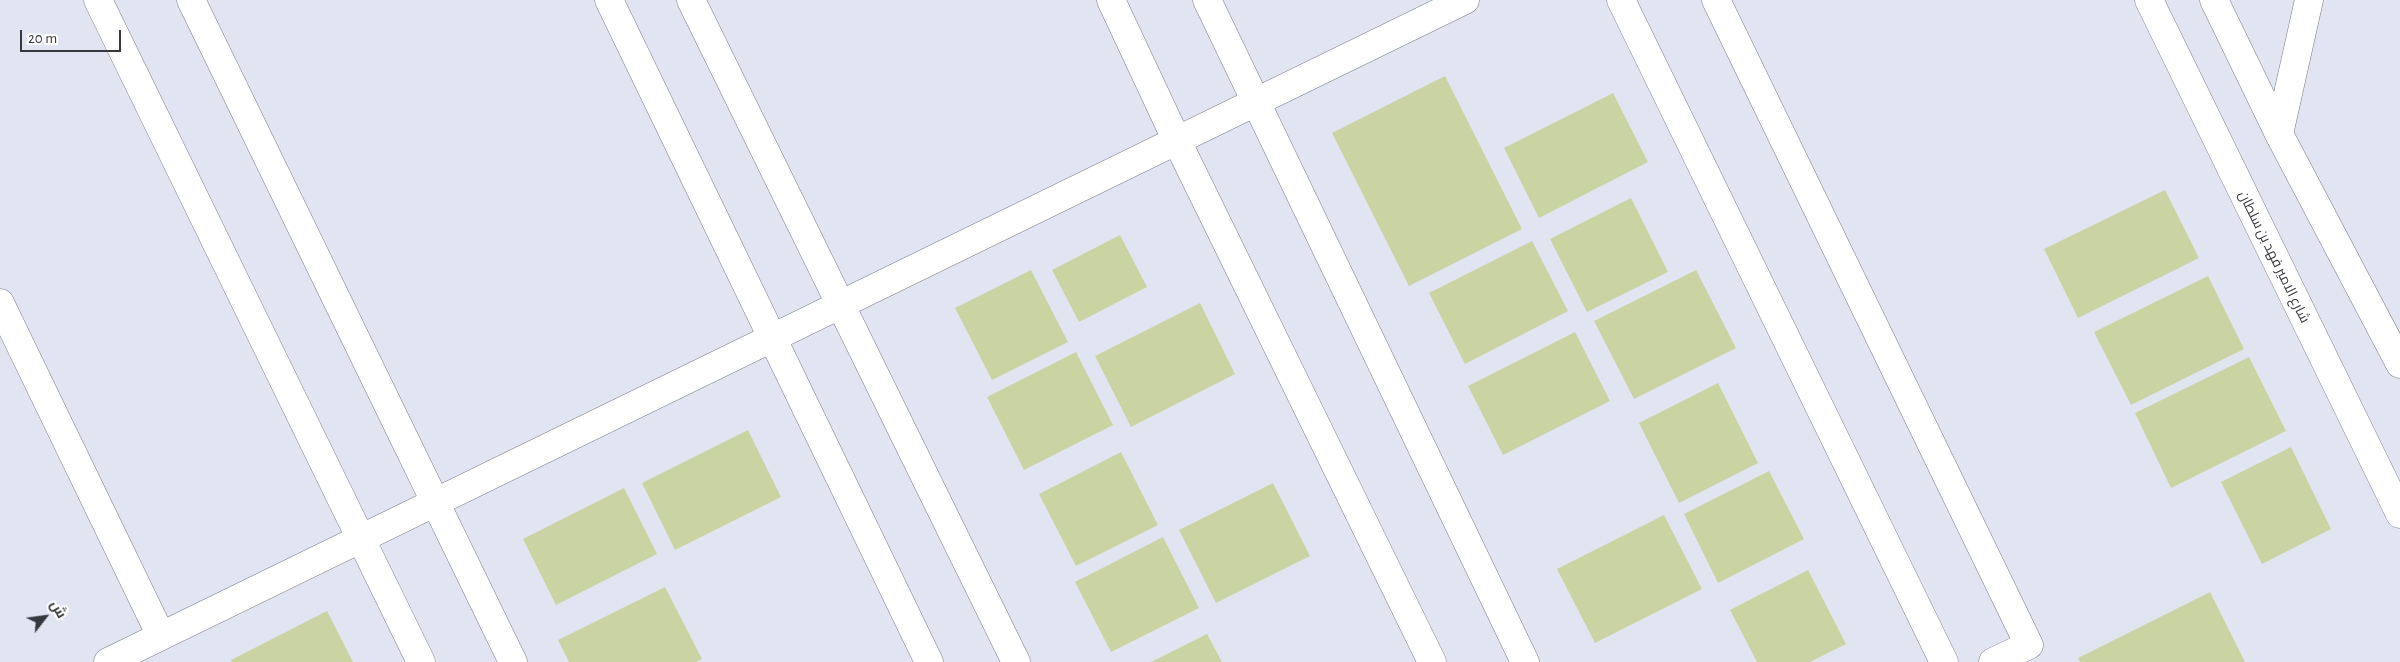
<!DOCTYPE html>
<meta charset="utf-8">
<style>
body{margin:0}
#map{position:relative;width:2400px;height:662px;overflow:hidden;background:#e1e5f2;font-family:"Alegreya Sans",Cairo,sans-serif}
canvas{display:block}
.north{position:absolute;left:20px;top:592px;width:50px;height:50px;-webkit-text-stroke:4px #fff;paint-order:stroke;rotate:60deg;font-size:14px;font-weight:700;line-height:20px;text-align:center;color:#36383d}
.north::after{content:'';display:block;margin:auto;width:18px;height:22px;background:#36383d;clip-path:polygon(50% 0,100% 100%,50% 72%,0 100%)}
.scale{position:absolute;left:20px;top:30px;width:101px;height:22px;box-sizing:border-box;border:2px solid #36383d;border-top:0;padding-left:6px;font-size:15px;line-height:18px;white-space:nowrap;color:#36383d;-webkit-text-stroke:4px #fff;paint-order:stroke}
</style>
<div id="map">
<canvas width="2400" height="662"></canvas>
<div class="north">ش</div>
<div class="scale">20 m</div>
</div>
<script>
const context = document.querySelector('canvas').getContext('2d');
context.lineJoin = 'round';
function paint(path, color) { context.fillStyle = color; context.fill(path, 'evenodd'); }
function trace(path, color, width, dash) { context.strokeStyle = color; context.lineWidth = width; context.lineCap = dash ? 'butt' : 'round'; context.setLineDash(dash || []); context.stroke(path); }
function drawText(font, color, halo, rows, align = 'center') {
  context.font = font + ' "Alegreya Sans",Cairo,sans-serif'; context.lineWidth = 4; context.setLineDash([]); context.textBaseline = 'middle'; context.strokeStyle = halo; context.fillStyle = color; for (const [text, x, y, turn = 0] of rows) {
    context.save(); context.translate(x, y); context.rotate((+turn || 0) * Math.PI / 180); context.textAlign = isNaN(turn) ? turn : align; if (halo) context.strokeText(text, 0, 0); context.fillText(text, 0, 0); context.restore();
  }
}
paint(new Path2D(`
 M1445,76L1522,229L1409,286L1332,133Z
 M1613,93L1648,162L1539,218L1504,148Z
 M2165,190L2199,258L2078,318L2044,249Z
 M1631,198L1668,272L1587,312L1550,239Z
 M1120,235L1147,287L1079,322L1052,270Z
 M1532,241L1568,311L1465,364L1429,293Z
 M1031,270L1068,342L992,380L955,308Z
 M1696,270L1736,348L1634,399L1594,321Z
 M2208,276L2244,349L2131,405L2094,332Z
 M1200,303L1235,374L1131,427L1095,356Z
 M1575,332L1610,401L1503,455L1468,386Z
 M1076,352L1113,425L1024,470L987,397Z
 M2249,357L2286,431L2171,488L2135,413Z
 M1718,383L1758,463L1679,503L1639,423Z
 M748,430L781,497L675,550L642,483Z
 M2291,447L2331,529L2262,564L2221,482Z
 M1121,452L1158,525L1076,566L1039,494Z
 M1769,471L1804,539L1718,583L1684,514Z
 M1273,483L1310,556L1216,603L1179,530Z
 M624,488L657,554L556,605L523,539Z
 M1664,515L1702,589L1595,643L1557,569Z
 M1163,537L1199,608L1111,652L1075,582Z
 M1808,570L1846,644L1810,662H1757L1730,610Z
 M665,587L702,659L696,662H569L558,640Z
 M2210,592L2245,662H2080L2078,658Z
 M327,611L353,662H232L231,660Z
 M1207,634L1222,662H1151Z`), '#cad4a3');
const minor = new Path2D(`
 M98,0L421,662
 M191,0L513,662
 M609,0L929,662
 M691,0L1016,662
 M1111,0L1177,141L1432,662
 M1207,0L1525,662
 M1621,0L1944,662
 M1716,0L2029,645L1993,662
 M2279,134L2309,0
 M0,303L161,636
 M108,662L1465,0`);
const tertiary = new Path2D(`
 M2149,0L2400,514
 M2214,0L2279,134L2400,364`);
trace(minor, '#797d88', 29);
trace(tertiary, '#797d88', 29);
trace(minor, '#fff', 28);
trace(tertiary, '#fff', 28);
drawText('14px', '#36383d', '#fff', [
 ["شارع الامير فهد بن سلطان",2274,257,64]
]);
</script>
